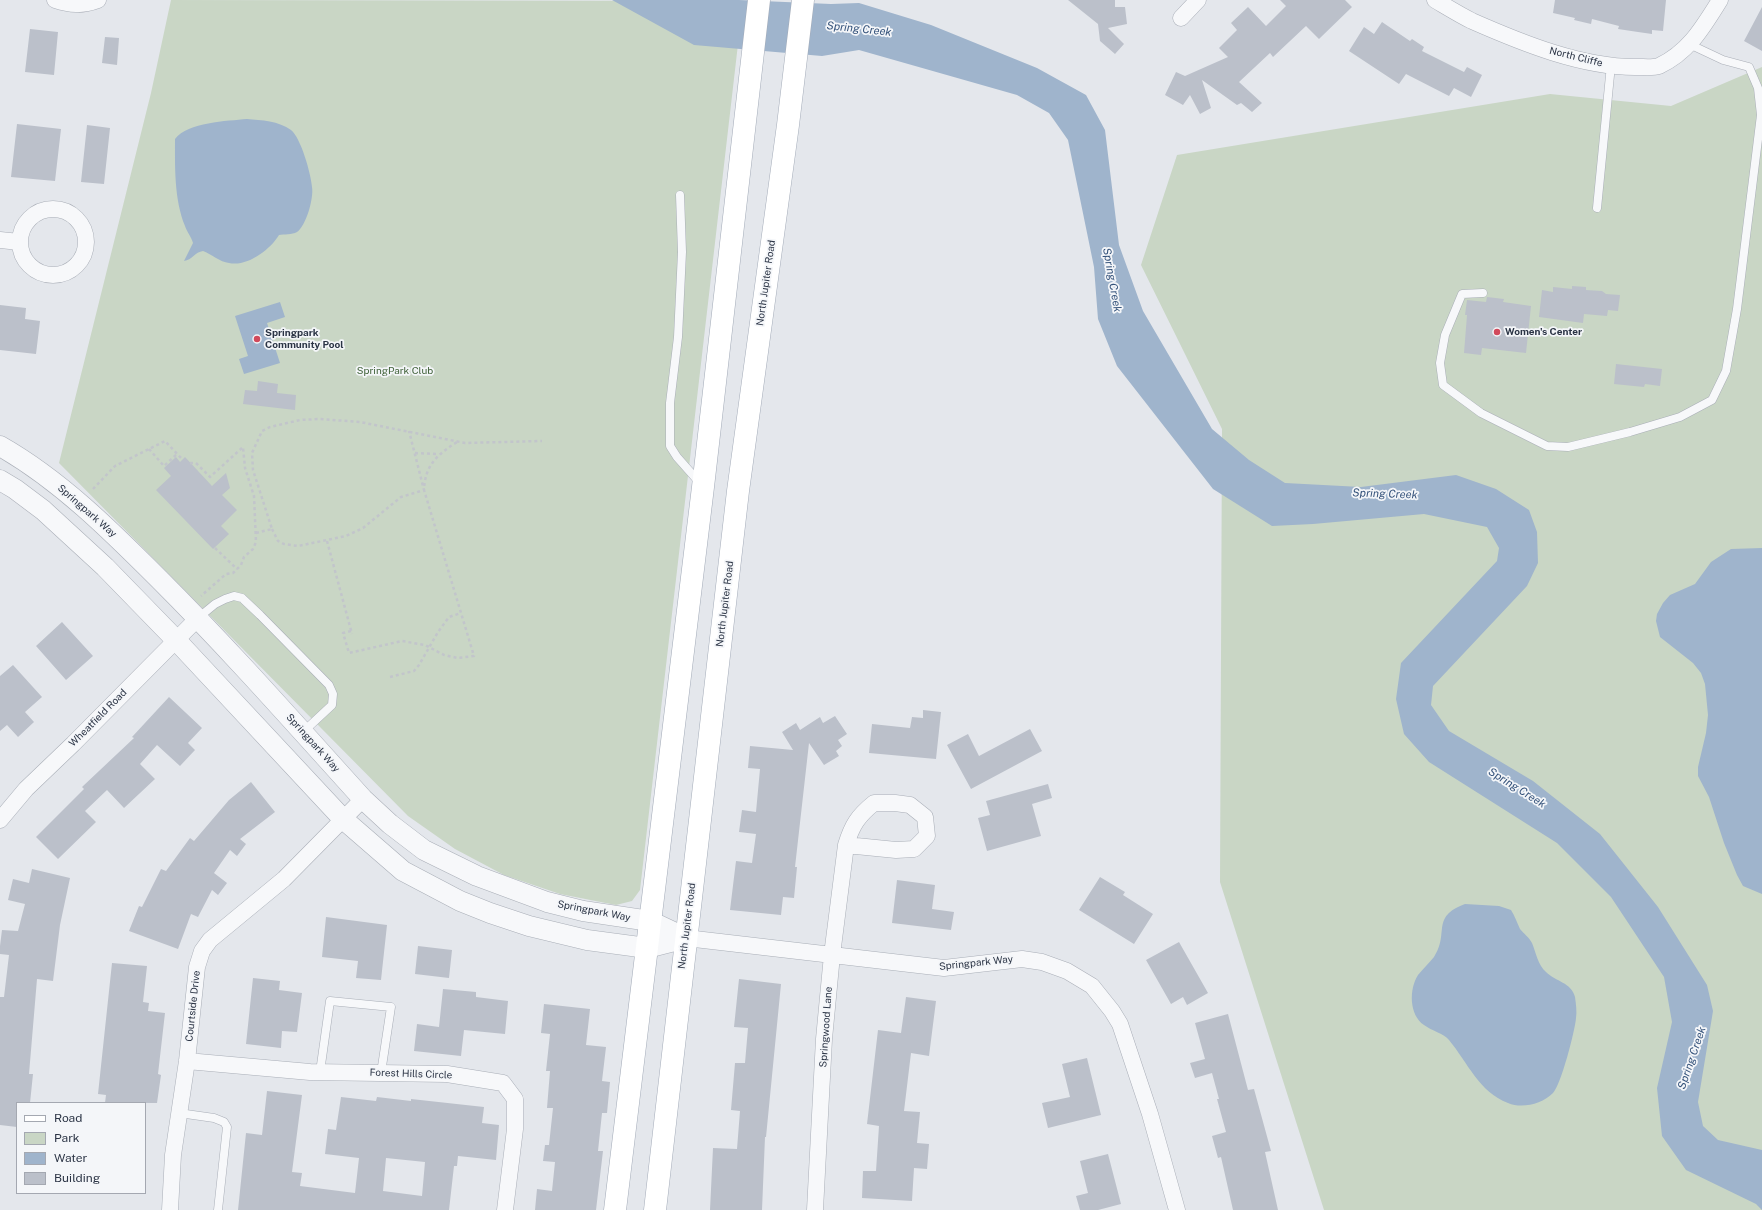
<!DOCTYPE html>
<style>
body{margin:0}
#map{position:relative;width:1762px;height:1210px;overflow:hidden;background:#e4e7ec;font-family:"Public Sans",sans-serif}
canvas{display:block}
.legend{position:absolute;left:16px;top:1102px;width:130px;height:92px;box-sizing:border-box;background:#f4f6f9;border:1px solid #a4a8b1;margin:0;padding:5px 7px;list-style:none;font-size:12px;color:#2b3445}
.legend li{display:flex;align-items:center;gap:8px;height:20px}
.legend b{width:20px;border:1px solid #a4a8b1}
</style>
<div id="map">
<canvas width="1762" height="1210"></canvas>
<ul class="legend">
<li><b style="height:5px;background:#fff"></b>Road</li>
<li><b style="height:11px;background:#c9d6c5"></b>Park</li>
<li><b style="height:11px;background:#9fb4cc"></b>Water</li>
<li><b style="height:11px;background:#bbc0ca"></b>Building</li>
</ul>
</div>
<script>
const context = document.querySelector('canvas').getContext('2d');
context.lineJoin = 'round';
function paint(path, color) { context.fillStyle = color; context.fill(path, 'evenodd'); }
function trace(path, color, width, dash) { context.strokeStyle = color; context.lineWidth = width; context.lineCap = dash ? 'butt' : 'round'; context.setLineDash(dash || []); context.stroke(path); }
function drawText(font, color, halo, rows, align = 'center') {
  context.font = font + ' "Public Sans",sans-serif'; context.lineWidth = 3.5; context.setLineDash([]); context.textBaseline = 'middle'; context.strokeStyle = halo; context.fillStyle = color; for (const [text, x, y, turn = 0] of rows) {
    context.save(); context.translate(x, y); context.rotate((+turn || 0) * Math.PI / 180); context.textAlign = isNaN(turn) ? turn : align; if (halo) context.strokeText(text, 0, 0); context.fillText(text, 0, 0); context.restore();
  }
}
paint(new Path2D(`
 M171,0L743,1L640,890L632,901L616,905L560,894L504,875L455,849L408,816L59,463L151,93Z
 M1762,67V1210H1324L1220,882L1222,429L1141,265L1177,155L1550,94L1671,106Z`), '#c9d6c5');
paint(new Path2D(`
 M612,0H739L831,4L859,3L931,25L1037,68L1086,95L1105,130L1119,245L1143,311L1212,429L1249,460L1285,483L1361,487L1456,475L1496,489L1529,510L1537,532L1538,563L1527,586L1433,686L1431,705L1449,731L1533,781L1600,834L1658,907L1707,985L1713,1011L1698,1102L1703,1126L1718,1140L1762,1150V1210L1756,1204L1686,1170L1662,1136L1657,1088L1672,1022L1664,977L1611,897L1557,843L1429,762L1404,734L1396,699L1401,663L1497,561L1499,548L1487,527L1424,514L1313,524L1272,526L1213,489L1117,366L1098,319L1094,267L1068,140L1049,113L1017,95L859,50L822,56L694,45Z
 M247,119C261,120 279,121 291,130C301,138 311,174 312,187C314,198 306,226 297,232C292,235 284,234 279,235C270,250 247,267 229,263C220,262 211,254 203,251C195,252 192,260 184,261L193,243C191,236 187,232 185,226C174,199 175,167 175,139C188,122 227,121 247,119Z
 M280,302L285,317L267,323L280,363L244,374L239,359L248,356L235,316Z
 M1762,548V894L1743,886L1737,875L1724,843L1709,797L1698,776V767L1706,733L1708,715L1705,684L1701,673L1693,663L1660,637L1656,621L1657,614L1663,603L1670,595L1695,584L1711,562L1731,549Z
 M1465,904L1499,906L1511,910C1515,916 1517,923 1520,929C1524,934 1529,937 1532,943C1536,953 1538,965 1546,972C1556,982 1571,982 1575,997C1576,1004 1577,1012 1576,1018C1575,1031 1561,1085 1553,1093C1542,1104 1522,1109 1508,1103C1479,1092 1468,1063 1449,1040C1443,1033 1432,1031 1424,1025C1409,1015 1409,989 1418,975C1423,969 1429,963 1434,957C1450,933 1430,917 1465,904Z`), '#9fb4cc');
paint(new Path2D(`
 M1068,0H1115V7H1125L1127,24L1108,28L1124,44L1115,54L1100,41L1098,24Z
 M1280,0H1345L1352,7L1319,39L1306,26L1273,57L1270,53L1239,82L1262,103L1252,112L1241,103L1237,105L1202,80L1211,108L1200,114L1190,95L1183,105L1165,95L1176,72L1185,76L1228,57L1219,48L1237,30L1231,23L1248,7L1266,26L1286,6Z
 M1555,0H1666L1663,31L1652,30V34L1638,32L1618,29L1619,26L1592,19L1591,24L1574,20L1575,18L1553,13Z
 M1762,7V51L1744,41Z
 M1382,22L1410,41L1412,39L1424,47L1422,51L1464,72L1467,67L1482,75L1471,97L1454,88L1449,96L1406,74L1399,84L1349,51L1364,27L1374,34Z
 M30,29L58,32L54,75L25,72Z
 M105,37L119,38L117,65L102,63Z
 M17,124L61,129L55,181L11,177Z
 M87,125L110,128L104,184L81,182Z
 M1572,286L1586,287V290L1602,291L1606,294L1620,295L1618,311L1608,310L1607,316L1584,314L1583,323L1539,317L1542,290L1553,292V287L1572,289Z
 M1487,297L1504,299L1503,302L1531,306L1526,353L1482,348L1481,355L1464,353L1467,315H1465L1467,300L1486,302Z
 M0,305L26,308L25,319L40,321L36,354L0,350Z
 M1616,364L1662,369L1660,386L1645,384L1644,387L1614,384Z
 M258,381L278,384L277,393L296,395L295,410L243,404L245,390L257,391Z
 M176,457L180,462L185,457L212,486L226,473L230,488L222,495L237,510L221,526L229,534L213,549L156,490L171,476L164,468Z
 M62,622L93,656L66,680L36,646Z
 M13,665L42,697L25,712L34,722L18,737L7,725L0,731V676Z
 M169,697L202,728L188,743L195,750L180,766L157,745L140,764L155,779L124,808L107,790L85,811L96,822L58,859L36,837L84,789L82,787L134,738L132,737Z
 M923,710L941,712L936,759L869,753L872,724L910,728L912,717L923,718Z
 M835,716L847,734L838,740L842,746L836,751L839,756L824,765L809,743L795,867H797L794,898L783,897L781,915L730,910L736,861L752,863L756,834L739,832L742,810L756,812L760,769L748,768L750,746L793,750L782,732L796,723L800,730L820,717L823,723Z
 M1030,729L1042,751L971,789L947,745L968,734L979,756Z
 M251,782L275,812L240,839L246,844L237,856L230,850L214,873L227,883L218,895L212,890L198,917L191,914L178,949L129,931L139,906L142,907L161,869L166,871L190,838L194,841L229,800Z
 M1048,784L1052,798L1032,804L1041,836L987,851L978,818L990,815L986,801Z
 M32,869L70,878L60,925L53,981L37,979L29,1074H33L30,1103H17V1127L0,1125V997H4L9,955L0,954V946L2,930L18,931L25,904L8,900L13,879L29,883Z
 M1100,877L1125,892L1123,895L1153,914L1134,944L1079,910Z
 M897,880L935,885L932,909L954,912L951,930L892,923Z
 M326,917L387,925L381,980L356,978L358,961L322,957Z
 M1179,942L1208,993L1187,1005L1183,997L1171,1004L1146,960Z
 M418,946L452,950L449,978L415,974Z
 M112,963L147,966L143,1002L149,1003L148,1011L165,1013L158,1074L161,1075L157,1103H105L106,1095L98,1094Z
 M253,978L280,981L279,990L302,993L297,1032L282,1031L281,1048L246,1044Z
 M739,979L781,984L766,1137H765L762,1210H710L713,1148L737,1149L740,1111L731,1110L735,1063H745L748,1028L734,1027Z
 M443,989L476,992V997L508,1001L505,1034L464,1030L461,1056L414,1051L417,1024L439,1027Z
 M906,997L936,1001L929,1056L911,1053L904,1111L920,1112L917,1143L929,1144L927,1169L914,1168L912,1201L862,1198L863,1171H876L879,1126L867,1124L878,1030L901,1033Z
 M544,1004L590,1009L586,1045L606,1047L602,1081L610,1082L607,1113H602L598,1151H603L596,1210H535L537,1189L552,1191L555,1162L543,1161L545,1145H549L553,1108H547L550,1071H546L550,1034L541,1033Z
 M1228,1014L1248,1090L1254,1089L1271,1151L1265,1152L1278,1210H1233L1221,1157L1218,1158L1212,1136L1226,1132L1217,1099H1219L1212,1073L1195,1078L1190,1063L1205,1059L1195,1023Z
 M1087,1058L1101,1115L1048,1128L1042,1103L1070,1097L1062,1064Z
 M267,1091L302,1095L292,1172L302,1173L300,1186L355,1193L359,1158L325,1154L328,1129L336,1130L341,1097L376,1101L377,1097L411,1101V1099L484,1107L482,1123L499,1125L496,1160L458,1156L457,1166H454L449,1210H238L246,1133L262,1135ZM386,1158L425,1162L422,1196L383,1191Z
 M1108,1154L1121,1204L1098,1210H1080L1076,1196L1088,1193L1080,1161Z`), '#bbc0ca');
const service = new Path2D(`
 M680,195L682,252L678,337L670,403V446L677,457L700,483
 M1597,208L1611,65
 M1483,293L1462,294L1445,335L1440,363L1443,385L1481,413L1547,446L1568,447L1630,432L1680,417L1712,400L1726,371L1737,309L1761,115L1758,88L1749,67L1723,60L1689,44
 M198,618L215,604L225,599L234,596L242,598L260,615L329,685L333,694L332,705L303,732
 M320,1072L330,1001L391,1007L381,1073
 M179,1113L214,1118L224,1122L227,1127L218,1210`);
const minor = new Path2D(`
 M55,0C70,5 82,6 98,0
 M1435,0C1447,7 1460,15 1472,21C1522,43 1583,68 1638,67C1644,67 1653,68 1659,66C1689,52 1703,27 1720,0
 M1181,18L1198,0
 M20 242a33 33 0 1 1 66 0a33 33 0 1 1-66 0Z
 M0,240L19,242
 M874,803H895L910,805L925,817L927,836L914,849L896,850L846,845C852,825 858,816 874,803Z
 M0,820L26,789L73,744L198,618
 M686,938L944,968L1022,959L1042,962L1067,971L1092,986L1112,1011L1120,1024L1150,1114L1177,1210
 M187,1061L310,1072L447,1074L503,1083L515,1099V1129L505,1210
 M170,1210L173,1155L187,1061L197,967L202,951L210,940L284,879L363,799
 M815,1210L824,1039L832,955L846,845`);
const tertiary = new Path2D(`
 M0,446C60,480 111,531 159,579C230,650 296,725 363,799L390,824L424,850L477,876L547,902L583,911L650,921L686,938
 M0,480L15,489L43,510L105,567L176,640L343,819L403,871L460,901L490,913L529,926L587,940L647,948L686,938`);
const primary = new Path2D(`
 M615,1210L703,487L759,0
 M655,1210L738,491L788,125L803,0`);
trace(service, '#a9aeb7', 9);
trace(minor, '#a9aeb7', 17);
trace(tertiary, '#a9aeb7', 21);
trace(primary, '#a3abb8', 23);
trace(new Path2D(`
 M149,449L164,466L177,454
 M415,453L438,454
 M190,463H196L210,477L243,447L245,468L254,496L256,542L253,549L244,557L241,565L233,573L226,574L201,596
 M93,489L115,466L165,441L182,459
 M272,529L278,541L284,544L298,546L346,536L363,528L401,497L424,490L409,431
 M256,533L272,529L253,470L252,453L262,431L270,427L300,420L320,419L360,422L465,443L542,441
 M327,541L352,634
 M215,548L237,569
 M351,631L343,633L349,653L402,641L425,645L444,655L458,658L474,656L424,490C425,465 437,455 457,442
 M390,677L414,671L419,665L438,632L449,617L461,613`), '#c2c5cb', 2.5, [3, 3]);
trace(service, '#f7f8fa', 8);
trace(minor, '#f7f8fa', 16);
trace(tertiary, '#f7f8fa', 20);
trace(primary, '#fff', 22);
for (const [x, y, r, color] of [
 [1497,332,4,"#d1495b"],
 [257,339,4,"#d1495b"]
]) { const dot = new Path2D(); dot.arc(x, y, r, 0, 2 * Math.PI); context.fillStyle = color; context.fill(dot); trace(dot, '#f4f6f9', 1.5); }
drawText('10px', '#2b3445', '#f4f6f9', [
 ["North Cliffe",1576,57,14],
 ["North Jupiter Road",766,283,-82],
 ["Springpark Way",87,511,41],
 ["North Jupiter Road",725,604,-83],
 ["Wheatfield Road",98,718,-45],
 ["Springpark Way",313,743,48],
 ["Springpark Way",594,911,11],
 ["North Jupiter Road",687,926,-83],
 ["Springpark Way",976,963,-6],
 ["Courtside Drive",193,1006,-84],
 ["Springwood Lane",826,1027,-86],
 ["Forest Hills Circle",411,1074,2]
]);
drawText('bold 10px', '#2b3445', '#f4f6f9', [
 ["Women's Center",1505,332],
 ["Springpark",265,333],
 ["Community Pool",265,345]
], 'left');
drawText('10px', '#3f6138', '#f4f6f9', [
 ["SpringPark Club",395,371]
]);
drawText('italic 11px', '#34527a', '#f4f6f9', [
 ["Spring Creek",859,29,6],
 ["Spring Creek",1112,280,80],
 ["Spring Creek",1385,494,2],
 ["Spring Creek",1517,788,32],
 ["Spring Creek",1692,1058,-71]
]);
</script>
